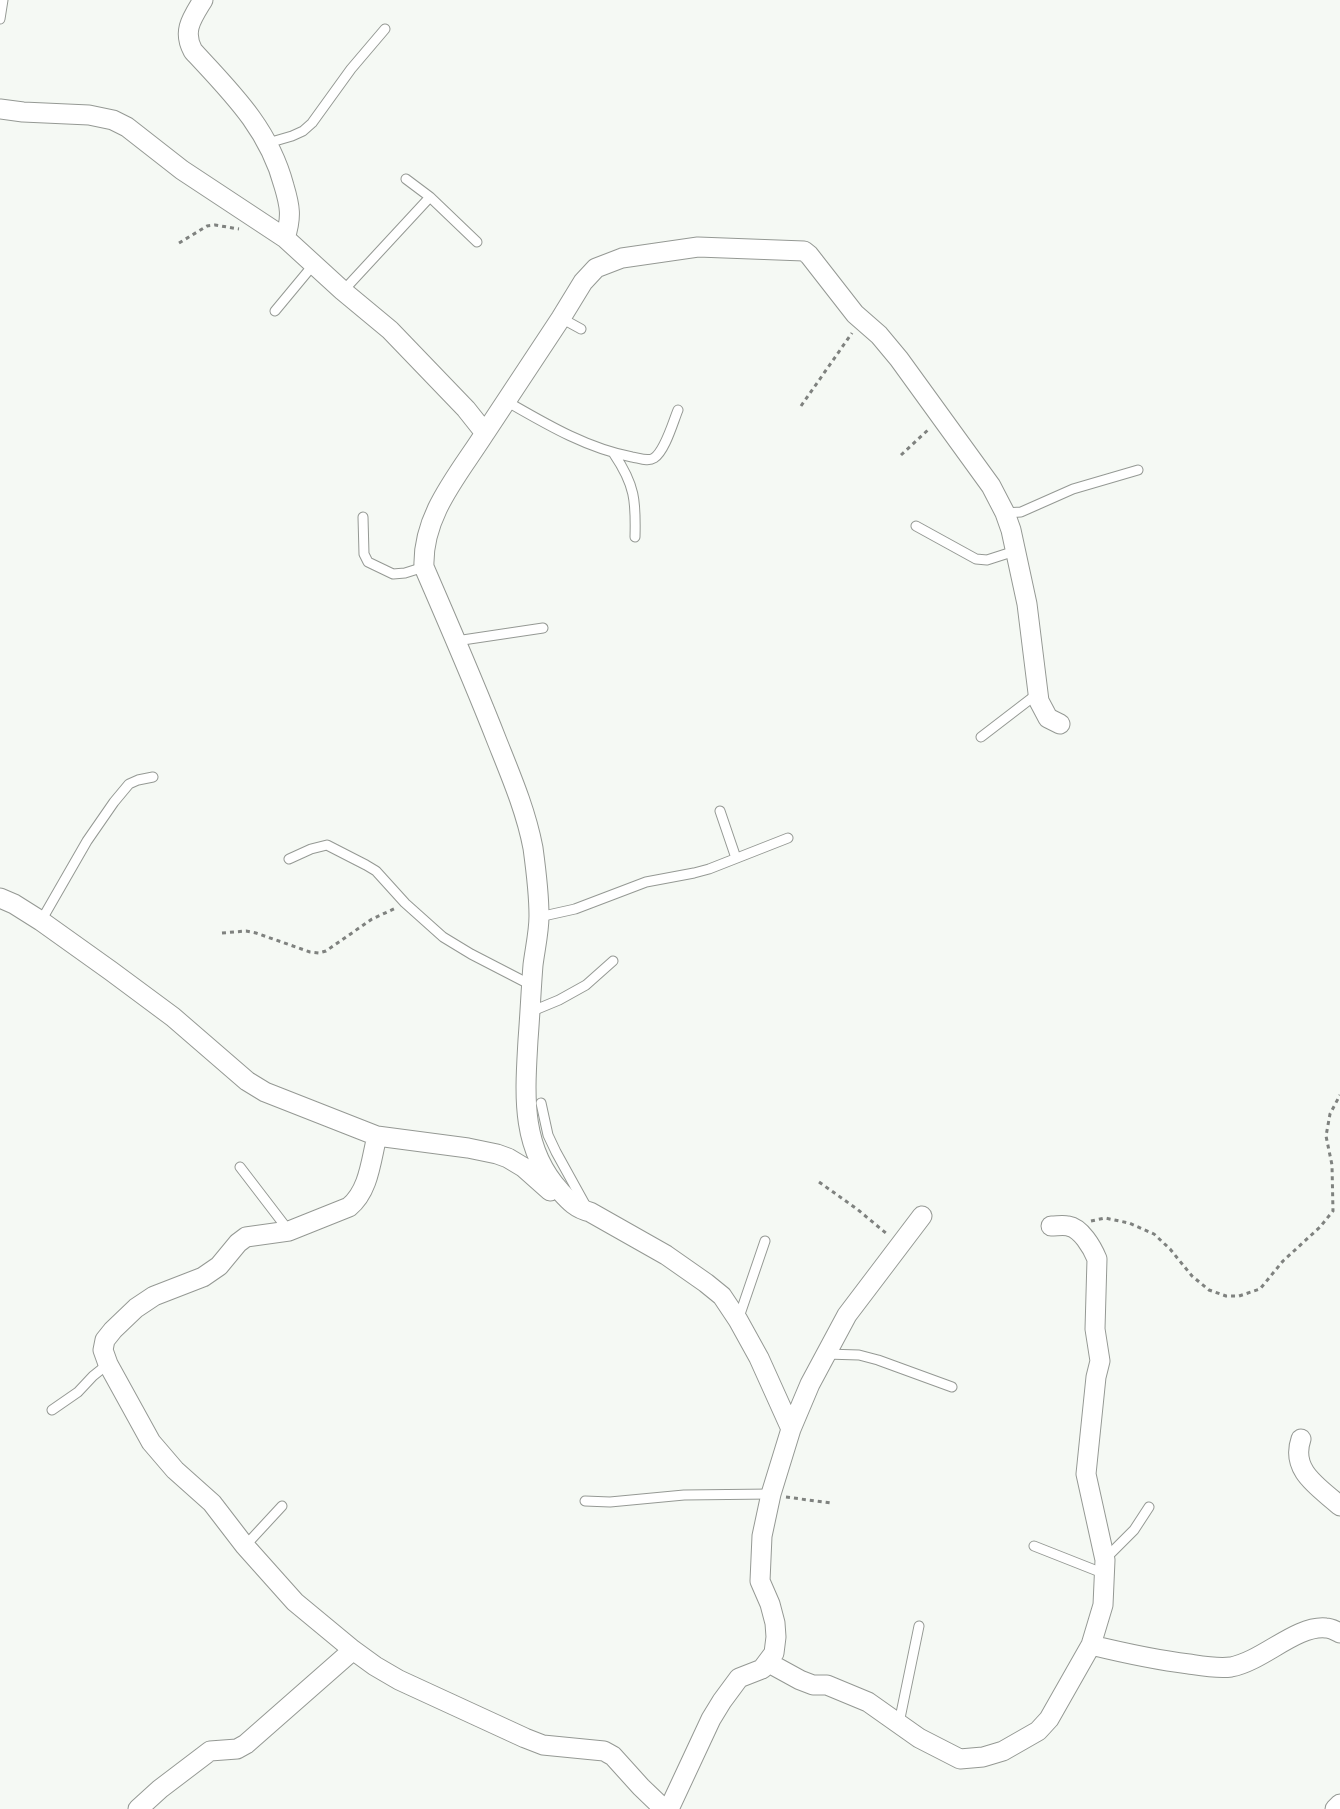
<!DOCTYPE html>
<style>
body{margin:0}
canvas{display:block;background:#f5f9f4}
</style>
<canvas width="1340" height="1809"></canvas>
<script>
const context = document.querySelector('canvas').getContext('2d');
context.lineJoin = 'round';
function trace(path, color, width, dash) { context.strokeStyle = color; context.lineWidth = width; context.lineCap = dash ? 'butt' : 'round'; context.setLineDash(dash || []); context.stroke(path); }
const service = new Path2D(`
 M0,19L3,0
 M268,143L292,136L303,131L312,123L351,69L385,29
 M406,179L430,197
 M343,291L430,197L477,242
 M275,311L314,264
 M561,318L581,329
 M506,401C546,424 586,448 632,457C639,458 648,462 654,458C665,451 673,422 678,410
 M614,454C635,485 636,501 635,537
 M1005,513L1021,512L1073,489L1138,470
 M363,517L364,554L368,562L393,574L405,573L424,567
 M916,526L976,559L987,560L1015,551
 M456,641L543,628
 M981,737L1037,694
 M720,811L736,858
 M289,859L311,849L327,845L366,865L376,871L405,903L443,937L471,954L531,985
 M539,917L575,909L646,882L694,873L709,869L788,838
 M41,921L87,841L114,802L129,784L138,780L153,777
 M530,1012L559,1000L586,985L613,961
 M541,1103L548,1135L556,1152L588,1210
 M240,1167L289,1231
 M738,1320L765,1241
 M826,1354L859,1355L878,1360L952,1387
 M52,1410L78,1392L93,1376L108,1364
 M585,1501L610,1502L684,1495L771,1494
 M245,1546L282,1506
 M1034,1546L1105,1574
 M1105,1559L1134,1530L1149,1507
 M899,1723L919,1626`);
const minor = new Path2D(`
 M203,0C192,18 182,31 193,51C232,93 269,129 284,186C290,206 292,217 285,238
 M0,109L23,112L89,115L113,120L127,127L182,170L285,238L343,291L390,330L466,409L485,433C459,474 422,515 424,567C449,625 474,682 497,741C511,776 526,811 533,848C536,870 539,894 539,916C539,932 535,949 533,965C531,990 530,1015 528,1040C525,1094 520,1147 560,1191C569,1201 576,1209 590,1212L666,1255L706,1283L722,1296L738,1320L759,1358L791,1429L771,1494L762,1536L760,1581L770,1604L775,1623L776,1637L774,1653L762,1669L739,1678L722,1701L711,1719L669,1809
 M485,433L561,318L583,282L596,268L622,258L698,247L804,251L809,255L855,314L879,335L899,359L991,486L1005,513L1011,530L1027,604L1039,701L1048,718L1060,724
 M0,898L14,904L41,921L111,971L173,1017L247,1081L265,1092L377,1136L468,1148L497,1154L508,1158L523,1167L550,1191
 M377,1136C371,1160 369,1191 349,1207L289,1231L246,1237L238,1243L219,1266L203,1277L154,1296L136,1308L113,1330L105,1340L103,1350L108,1364L151,1442L175,1470L212,1503L245,1546L295,1602L353,1650L375,1666L399,1680L525,1738L543,1745L604,1751L613,1756L641,1787L664,1809
 M791,1429L810,1384L847,1315L922,1216
 M1301,1439C1290,1471 1319,1487 1340,1506
 M1091,1645C1124,1653 1156,1660 1189,1664C1202,1666 1218,1669 1231,1667C1263,1661 1296,1625 1326,1628C1331,1628 1336,1631 1340,1633
 M762,1669L769,1663L800,1680L813,1685H827L868,1702L919,1738L960,1759L983,1757L1003,1751L1038,1731L1049,1719L1091,1645L1103,1605L1105,1560L1086,1474L1096,1377L1100,1361L1095,1329L1097,1259C1092,1247 1081,1228 1068,1226C1063,1225 1057,1226 1051,1226
 M138,1809L160,1789L210,1751L237,1749L246,1744L353,1650
 M1335,1809L1340,1804`);
trace(service, '#959994', 11);
trace(minor, '#959994', 21);
trace(new Path2D(`
 M179,243L207,226L215,225L239,229
 M801,406L852,333
 M901,455L929,429
 M222,933L246,931L256,933L310,952L319,953L326,951L372,919L396,908
 M819,1182L857,1209L887,1234
 M1091,1221L1105,1218L1129,1223L1154,1234L1170,1249L1192,1276L1209,1290L1226,1296H1239L1260,1289L1283,1261L1320,1227L1333,1211L1332,1165L1326,1136L1330,1114L1340,1095
 M786,1497L831,1503`), '#7f827f', 3, [4, 4]);
trace(service, '#fff', 9);
trace(minor, '#fff', 19);
</script>
